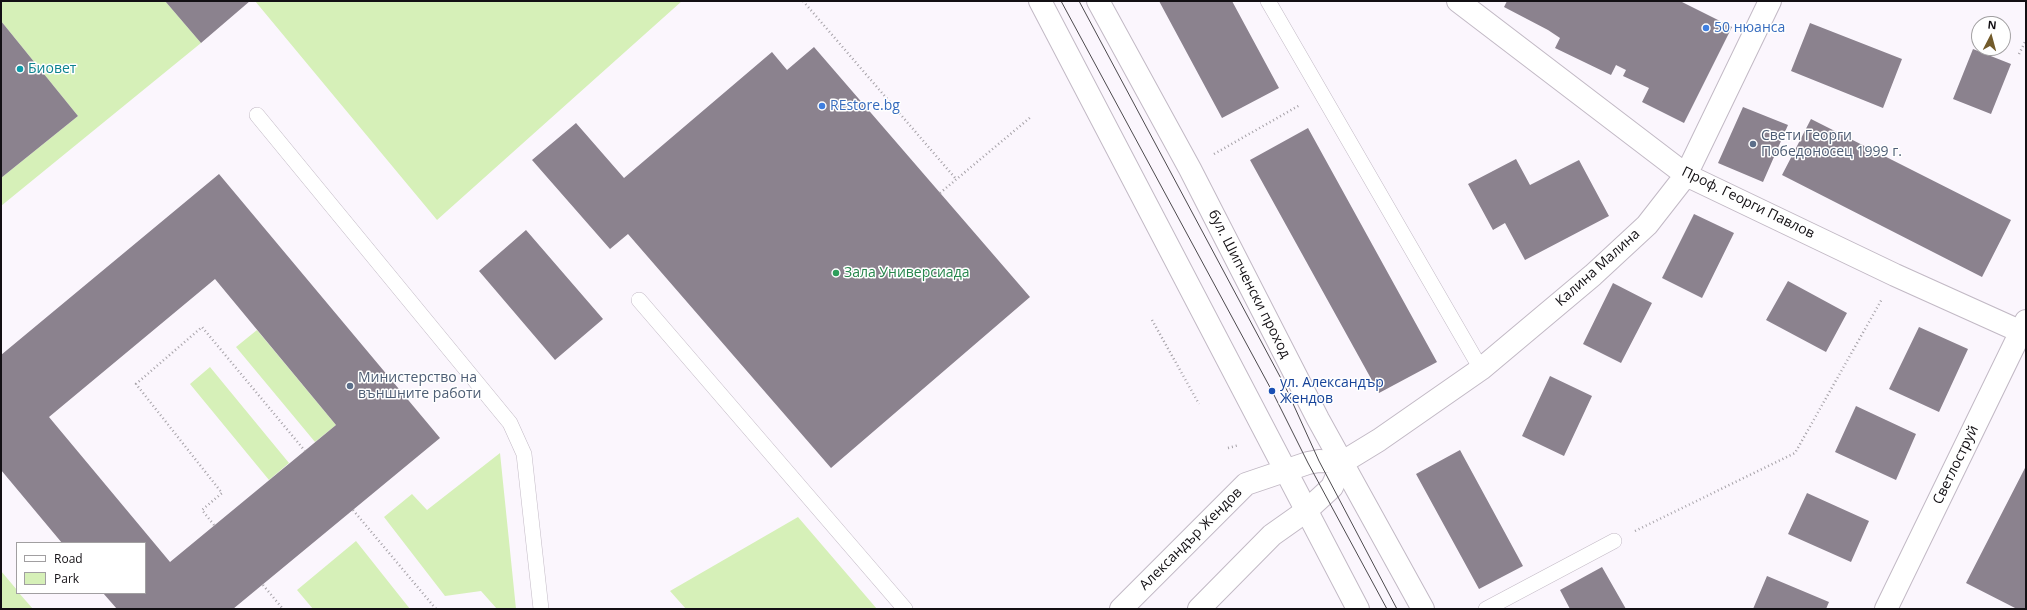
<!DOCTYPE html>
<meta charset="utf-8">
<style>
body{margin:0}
#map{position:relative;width:2027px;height:610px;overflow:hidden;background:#fbf6fd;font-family:"Open Sans",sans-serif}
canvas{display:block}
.frame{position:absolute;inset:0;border:2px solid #131014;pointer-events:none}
.legend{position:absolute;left:16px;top:542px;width:130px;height:52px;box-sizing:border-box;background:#fff;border:1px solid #a19fa1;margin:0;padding:5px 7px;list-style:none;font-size:12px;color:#131014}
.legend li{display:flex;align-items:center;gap:8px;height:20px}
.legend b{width:20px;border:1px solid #a19fa1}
.north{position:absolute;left:1971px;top:16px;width:40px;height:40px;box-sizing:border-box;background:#fff;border:1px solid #a19fa1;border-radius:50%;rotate:6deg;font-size:11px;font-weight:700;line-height:16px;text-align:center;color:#131014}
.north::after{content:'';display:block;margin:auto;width:14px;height:18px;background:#725b2b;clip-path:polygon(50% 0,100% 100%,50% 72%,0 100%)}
</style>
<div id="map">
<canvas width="2027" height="610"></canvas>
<div class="frame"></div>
<ul class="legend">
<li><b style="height:5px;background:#fff"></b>Road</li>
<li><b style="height:11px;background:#d6f0b8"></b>Park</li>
</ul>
<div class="north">N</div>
</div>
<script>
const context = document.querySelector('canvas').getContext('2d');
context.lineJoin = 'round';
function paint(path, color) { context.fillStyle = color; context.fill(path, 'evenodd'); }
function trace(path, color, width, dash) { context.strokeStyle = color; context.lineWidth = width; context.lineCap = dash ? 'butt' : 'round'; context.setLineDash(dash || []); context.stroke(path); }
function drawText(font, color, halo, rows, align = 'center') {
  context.font = font + ' "Open Sans",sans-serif'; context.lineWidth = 3; context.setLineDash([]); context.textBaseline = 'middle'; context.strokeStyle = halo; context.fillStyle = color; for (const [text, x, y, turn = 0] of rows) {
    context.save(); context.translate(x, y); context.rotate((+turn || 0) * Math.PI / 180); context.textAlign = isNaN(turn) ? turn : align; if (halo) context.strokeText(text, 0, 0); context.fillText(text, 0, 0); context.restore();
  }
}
paint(new Path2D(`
 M1,1H165L201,43L1,206V178L78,116L1,21Z
 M255,1H682L437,220Z
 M257,330L336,425L315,442L236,347Z
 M210,367L289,463L269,480L190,384Z
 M500,453L516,609H497L481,591L445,596L384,517L412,494L427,510Z
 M798,517L877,609H686L670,591Z
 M356,541L410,609H313L297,590Z
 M1,571L17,590V593H19L33,609H1Z`), '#d6f0b8');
paint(new Path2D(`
 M165,1H250L201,43Z
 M1159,1H1232L1279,88L1222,118Z
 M1507,1H1680L1732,27L1684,123L1642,102L1649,88L1623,76L1626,70L1616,65L1611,75L1555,48L1560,38L1548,30L1504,7Z
 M1,21L78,116L1,178Z
 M1810,23L1902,59L1883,108L1791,71Z
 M814,47L1030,297L831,468L628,234L610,249L532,160L576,123L624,178L772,52L787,70Z
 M1973,49L2011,64L1991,114L1953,99Z
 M1743,107L1788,125L1763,182L1718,163Z
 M1811,119L2011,220L1982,277L1782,175Z
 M1308,128L1437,362L1379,393L1250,160Z
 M1516,159L1530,185L1579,160L1609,216L1525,260L1505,223L1493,230L1468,184Z
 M219,174L440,438L233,609H117L103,593H145V543H62L1,470V355ZM215,279L336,425L170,562L49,417Z
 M1694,214L1734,233L1702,298L1662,278Z
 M526,230L603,319L555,360L479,271Z
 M1788,281L1847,313L1826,352L1766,320Z
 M1613,283L1652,303L1621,363L1583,344Z
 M1919,327L1968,349L1939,412L1889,389Z
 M1550,376L1592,396L1564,456L1522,436Z
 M1856,406L1916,434L1896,480L1835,452Z
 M1460,450L1523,566L1479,589L1416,474Z
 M2026,466V608L2017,609L1966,583Z
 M1807,493L1869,521L1851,562L1788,534Z
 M1602,567L1626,609H1570L1560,590Z
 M1767,576L1829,602L1826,609H1753Z`), '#8b828e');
const lane = new Path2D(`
 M1268,1L1481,369
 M257,115L510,423L524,454L541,609
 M639,300L905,609
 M1486,609L1614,541`);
const street = new Path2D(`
 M1458,1L1686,175L1895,275L2026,334
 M1343,462L1379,440L1481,369L1593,275L1647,225L1686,175L1770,1
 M1121,609L1246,484L1308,463L1319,461L1343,462
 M1199,609L1272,535L1306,511L1332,487L1343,462
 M1886,609L2026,321`);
const secondary = new Path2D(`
 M1040,1L1358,609
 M1098,1L1190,169L1318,419L1423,609`);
trace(lane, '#c2b9c5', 16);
trace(street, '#c2b9c5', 24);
trace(secondary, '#c2b9c5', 24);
trace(new Path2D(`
 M803,1L956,179
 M2019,54L2026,40
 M1214,154L1300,105
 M940,193L1032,116
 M1152,320L1199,404
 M1228,448L1239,445
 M353,510L436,609
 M214,525L202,510L222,493L136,384L202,327L305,451
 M1635,531L1795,453L1882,299
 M263,585L283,609`), '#a5a1a7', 2.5, [1, 3]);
trace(lane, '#fff', 15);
trace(street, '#fff', 22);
trace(secondary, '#fff', 22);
trace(new Path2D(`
 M1061,1L1272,391L1308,463L1387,609
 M1079,1L1285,386L1319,461L1397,609`), '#4c494d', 1);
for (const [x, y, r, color] of [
 [1706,28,4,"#3f7fe0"],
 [20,69,4,"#0f9aa8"],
 [822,106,4,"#3f7fe0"],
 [1753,144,4,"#5c6f8a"],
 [836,273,4,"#2e9e5b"],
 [350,386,4,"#5c6f8a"],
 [1272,391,4,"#1a4fb4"]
]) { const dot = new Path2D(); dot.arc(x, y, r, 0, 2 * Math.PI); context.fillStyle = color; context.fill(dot); trace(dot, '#fff', 1.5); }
drawText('14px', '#366cbe', '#fff', [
 ["50 нюанса",1714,28],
 ["REstore.bg",830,106]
], 'left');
drawText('14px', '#0d838f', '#fff', [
 ["Биовет",28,69]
], 'left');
drawText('14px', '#4e5e75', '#fff', [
 ["Свети Георги",1761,136],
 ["Победоносец 1999 г.",1761,152],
 ["Министерство на",358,378],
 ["външните работи",358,394]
], 'left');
drawText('14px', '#131014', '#fff', [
 ["Проф. Георги Павлов",1748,203,26],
 ["Калина Малина",1598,268,-42],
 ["бул. Шипченски проход",1249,284,63],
 ["Светлоструй",1956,465,-64],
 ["Александър Жендов",1191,539,-45]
]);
drawText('14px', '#27864d', '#fff', [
 ["Зала Универсиада",844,273]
], 'left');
drawText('14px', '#164399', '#fff', [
 ["ул. Александър",1280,383],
 ["Жендов",1280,399]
], 'left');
</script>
